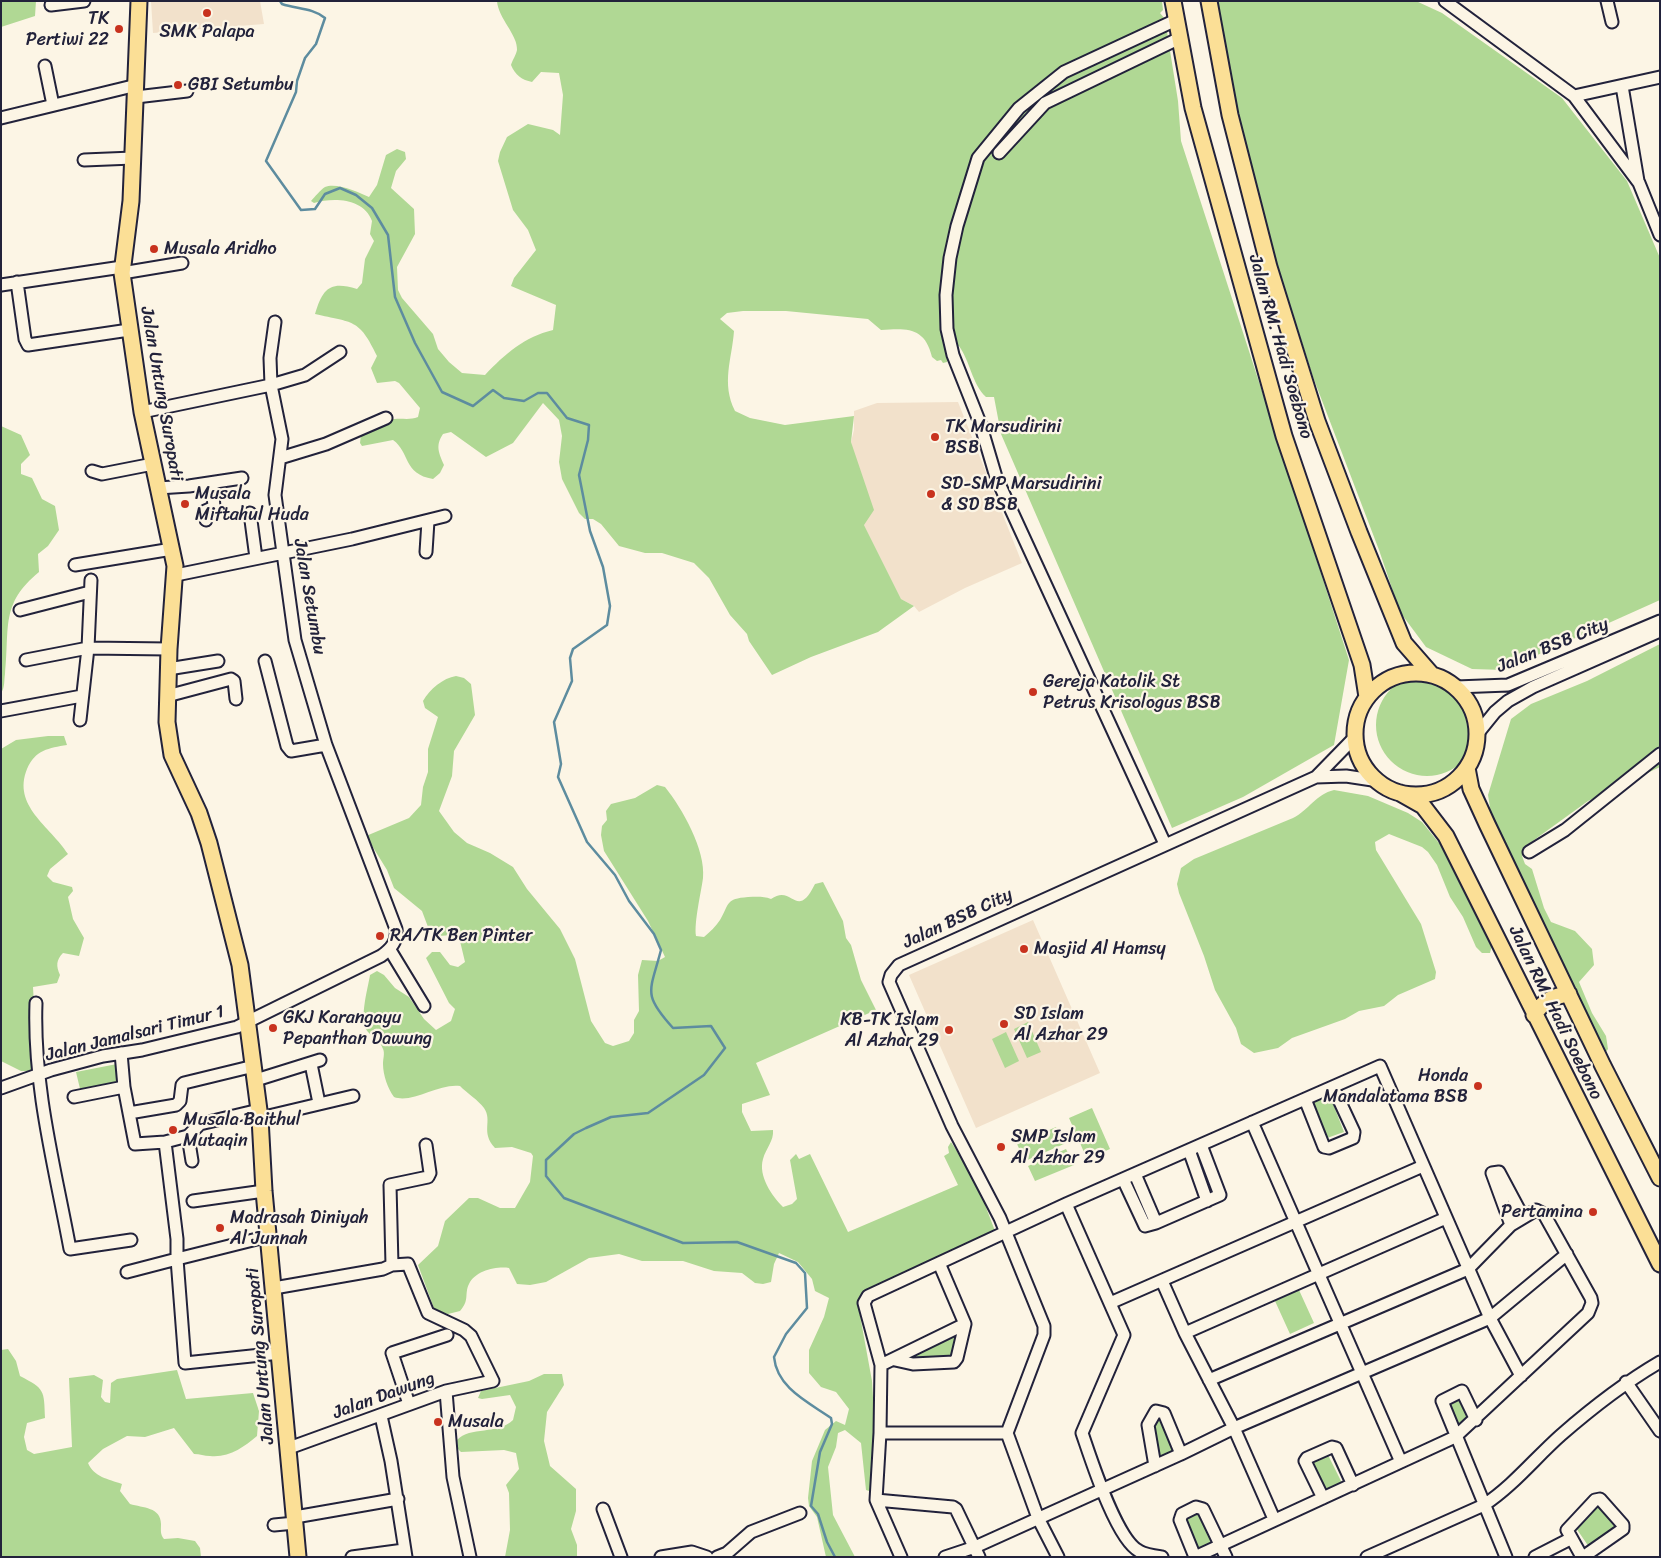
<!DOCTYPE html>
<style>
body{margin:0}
#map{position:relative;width:1661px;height:1558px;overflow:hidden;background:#fcf5e5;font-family:Sriracha,sans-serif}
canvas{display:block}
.frame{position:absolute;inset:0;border:2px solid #22223b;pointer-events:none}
</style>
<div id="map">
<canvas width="1661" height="1558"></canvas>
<div class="frame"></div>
</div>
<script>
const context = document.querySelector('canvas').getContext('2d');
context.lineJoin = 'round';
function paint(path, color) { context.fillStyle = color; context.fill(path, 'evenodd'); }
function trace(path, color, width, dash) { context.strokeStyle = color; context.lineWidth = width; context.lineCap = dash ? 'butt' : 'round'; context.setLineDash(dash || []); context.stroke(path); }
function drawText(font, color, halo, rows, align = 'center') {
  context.font = font + ' Sriracha,sans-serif'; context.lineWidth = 4.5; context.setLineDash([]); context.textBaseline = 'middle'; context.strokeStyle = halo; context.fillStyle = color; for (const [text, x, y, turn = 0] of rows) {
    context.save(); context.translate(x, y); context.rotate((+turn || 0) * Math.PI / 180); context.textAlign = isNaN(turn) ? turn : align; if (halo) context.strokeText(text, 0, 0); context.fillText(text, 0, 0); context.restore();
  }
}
paint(new Path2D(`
 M151,1H260L264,24L153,33Z
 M958,402L1022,563L965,588L919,612L914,606L901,599L864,525L851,442L854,430V411L877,403Z
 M1033,920L1100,1073L976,1128L909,975Z`), '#f2e1cb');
paint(new Path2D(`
 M1,1H36L35,16L1,27Z
 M497,1H1162L1163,10L1160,13L1165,19L1178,101L1181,141L1349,660L1334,745L1243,797L1172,828L1001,434L994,397H986C972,384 970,361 959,346H951L947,362L943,363L941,360L937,361L932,357C925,327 907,328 881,330L868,319L786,311H743L727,313L720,319L734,331C732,359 721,383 735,411L750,418L785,425L854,416L851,442L874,510L864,525L901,599L914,606L878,632L811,657L772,675L749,641L747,634L730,615L709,578L694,563L662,553H645L619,546L601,524L593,519H585L579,513L562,479L559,462L562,436L559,420L543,403L513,443L486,457L451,432L443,434C435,446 439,453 444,465L440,473L433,479C403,474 410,452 393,440L362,446L360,443L361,435C370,428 379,423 390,420C400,417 408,421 418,417L420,408L399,383L395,381L377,383L371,368L377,356C359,318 353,323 315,314C323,288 330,281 357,289L362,283L365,259L374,241L370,234L372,221C364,198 333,197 314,203L311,201C315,197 320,190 325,187C336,182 359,192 369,197L377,185L386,155L397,149L405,152L406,159L396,171L391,188L414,209L415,234L397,267L398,290L402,298L433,334L438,349L449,362L462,373L485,375C505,354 524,337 553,330L556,305L511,286L514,278L536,250L528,230L513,210L498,161L500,152L507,137L528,124L553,130L560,135L563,95L559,73L541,72L532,82C522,80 515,75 511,65C512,61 516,55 517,50C518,35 498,18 497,1Z
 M1213,1H1416L1442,13L1562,98L1627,181L1660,258V600L1504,670L1472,669L1426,647L1400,612L1379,550L1313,377L1275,258L1236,109Z
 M1,426L21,435L30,455L21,464V474L32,478L42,499L55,506L59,530L48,546L38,554L39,572C0,604 10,627 5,674C4,680 5,688 1,693Z
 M1660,644V767L1588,801L1523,848L1522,856L1525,864L1532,869L1544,908L1551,922L1575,931L1592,949L1594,965L1579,982L1592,1013L1606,1036L1608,1049L1606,1052L1602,1051L1503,845L1491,814L1488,795L1511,719L1531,704L1587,681Z
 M1376 725a51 51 0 1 1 102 0a51 51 0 1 1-102 0Z
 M456,676L464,678L471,684L475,715L454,751L452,776L439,811L454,832L467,843L490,853L513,867L527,889L560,929L575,959L591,1021L605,1043L613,1046L629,1041L634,1033V1020L639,1011L638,975L642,960L658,961L665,957L648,921L604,851L601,835L602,826L607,820L606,811L611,804L635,798L657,785L665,787C682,808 706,850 703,878C701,893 694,922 696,936L704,937C710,932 716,926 720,920C730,903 725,899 748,897C756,897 763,896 771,899C793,883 796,922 815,884L823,882L843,921L846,938L851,945L861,980L876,1010L756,1063L770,1095L742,1104V1112L751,1131L773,1130C774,1141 766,1148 763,1159C758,1176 772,1196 783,1207L792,1204L797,1199L790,1160L796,1154L799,1159L810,1154L848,1232L958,1185L944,1156L949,1153L948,1147L951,1142L976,1181L995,1231L864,1292L859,1310L872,1381L876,1445L873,1484L869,1491L866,1490L861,1443L845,1430L838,1433L836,1447L828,1467L833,1515L855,1557H826L817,1517L809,1506L808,1498L812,1461L825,1430L836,1421L845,1425L849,1409L836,1392L821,1387L809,1373V1350L824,1317L829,1298L815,1291L812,1279L798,1262L779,1253L774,1264L771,1282L763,1284L755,1283L742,1273L714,1271L683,1261H642L619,1254L589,1258L546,1282L530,1285L517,1284L509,1268C496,1266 475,1271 469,1284C464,1294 470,1300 460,1311L448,1314L435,1311L418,1265L438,1246L445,1221L469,1198H478L500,1208H515L530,1182L533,1156L531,1153L512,1147L495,1148C480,1132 493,1121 484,1108C478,1100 467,1093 460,1086C439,1083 412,1104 394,1097C388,1089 383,1075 383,1064C383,1059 385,1053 383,1049C380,1040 373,1038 368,1032C358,1022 368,988 370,975L377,971L384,975L395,988L409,997L424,1019L436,1030L451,1021L455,1009L449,1003L426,958L432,952H440L450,965L458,967L465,962L460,941L454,935L438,936L428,927L422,911L394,888L387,870L366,836L409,818L421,805L423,787L428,772V749L438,717L425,708L423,701C430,689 443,678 456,676Z
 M48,736H64L67,745C49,748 35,750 27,769C12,806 50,826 68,854L50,869L47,876L53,882L72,887L73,891L68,897L73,919L84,938L79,956L63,953C56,960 56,966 60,975L57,983L33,987L34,1005L29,1020L33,1053L32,1071H21L1,1061V749L16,740Z
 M1334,790L1368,796L1408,813L1422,822L1443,848L1456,870L1469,902L1492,945L1490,953H1482L1476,947L1463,917L1450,897L1437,865L1428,852L1422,847L1389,834L1375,842L1376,850L1421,924L1436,972L1435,979L1398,995L1384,1006L1359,1011L1345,1019L1292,1038L1278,1048L1254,1053L1241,1044L1236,1028L1215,990L1204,956L1179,893L1177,884L1181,868L1194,859L1293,818C1309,810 1316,794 1334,790Z
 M1028,1022L1041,1052L1027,1058L1014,1029Z
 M1006,1032L1019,1061L1005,1068L992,1039Z
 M117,1064L120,1084L81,1093L76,1072Z
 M1330,1096L1344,1132L1327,1138L1313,1102Z
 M1092,1108L1110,1149L1087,1159L1069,1118Z
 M1056,1127L1064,1144L1025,1161L1017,1144Z
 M1066,1149L1074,1165L1035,1181L1028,1166Z
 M1299,1290L1314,1323L1290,1334L1275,1301Z
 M957,1335L951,1358H911Z
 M8,1349L16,1361L20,1376C45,1389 44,1390 45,1418L27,1423L24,1437L27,1450L34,1454L72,1447L69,1378L94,1375L103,1380L101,1397L105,1402L110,1403L111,1383L117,1379L177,1370L186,1399L253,1393L259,1411L257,1436C244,1447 229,1458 210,1456C204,1456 200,1454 194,1454L174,1428L145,1437L127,1436L103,1449L88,1463C94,1477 108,1479 122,1484L120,1491L130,1504C143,1508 161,1507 161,1524C161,1530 160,1534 164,1539L178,1538L195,1541L200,1548L201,1557H1V1350Z
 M544,1374H562L564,1385L547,1412L544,1441L550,1466L576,1489V1511L571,1529L577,1545V1557H505L510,1530L509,1493L506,1485L519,1469L516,1453L504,1450L461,1452L458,1449L457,1440C470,1426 498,1435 513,1420L516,1407L510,1395L482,1399L478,1398L481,1391L529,1381Z
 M1459,1397L1469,1421L1453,1431L1443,1403Z
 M1160,1416L1175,1451L1158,1458L1151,1435L1155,1417Z
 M1327,1453L1342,1483L1327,1491L1311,1461Z
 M1599,1505L1616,1528L1589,1547L1576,1528Z
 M1191,1514L1199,1515L1213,1540L1205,1547L1197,1549L1184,1520Z`), '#b0d894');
trace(new Path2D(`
 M280,1L282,4C296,9 313,8 325,18L316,44L305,58L297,81L296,92L266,161L301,210L315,209L325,194L340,188L356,195L372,208L388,235L395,297L415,343L442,392L473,406L493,390L504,398L524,401L538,393H547L567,418L589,425L588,440L579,475L590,531L603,567L610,606L607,625L573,649L570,658L572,681L554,722L561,764L558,777L587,842L615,875L629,901L654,934L661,950C650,992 642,994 673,1028L711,1026L725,1048L704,1075L648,1113L611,1117L586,1128L574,1134L546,1160V1176L564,1198L683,1243L737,1242L796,1263L805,1273L807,1308L786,1334L774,1357C777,1388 808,1402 831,1418L832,1424L820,1452L811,1506L818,1514L827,1542L835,1557`), '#5d8c9f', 2.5);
const minor = new Path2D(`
 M1445,1L1574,96L1639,183L1660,235
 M1607,1L1612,22
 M51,5L84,1
 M45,66L53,105
 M1622,86L1638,181
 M1574,96L1660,77
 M136,97L187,91
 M1,118L137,85
 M999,153L1045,103L1180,38
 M84,160L133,158
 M122,273L182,263
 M17,282L25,339L28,345L129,330
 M1,285L122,267
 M142,412L271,385L270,358L275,322
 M280,458L326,444L386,418
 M92,471L102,474L153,464
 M158,488L189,486L242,478
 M250,513L256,558
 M206,520L205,511L214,507L212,483
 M426,552L428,521
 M75,565L172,549
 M176,575L352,539L445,516
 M20,610L90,592
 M26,660L88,648L169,649
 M265,661L287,746L291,751L326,745
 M168,669L218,661
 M1456,687L1508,685L1660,621
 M167,696L231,679L234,681L236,699
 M1,711L82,696
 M80,720L88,648L91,580
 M1478,733L1495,712L1508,701L1533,687L1660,631
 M1316,777L1355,737
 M1165,844L996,477L980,423L953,355L947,329L946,295L950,258L957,226L978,158L1019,108L1064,72L1176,20
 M1529,852L1565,830L1660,754
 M390,950L424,1006
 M36,1003C33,1087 55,1168 70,1249L131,1240
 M121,1053L124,1087L135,1144L165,1142L177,1239V1259L269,1236
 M311,1064L319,1103
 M256,1080L320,1060
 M1,1088L51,1070L103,1056L142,1050L237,1027L381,956C391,949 398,941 396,929L326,745L295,640L275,495L282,439L271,385L305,375L340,352
 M74,1097L124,1087
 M1305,1099L1324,1147L1329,1148L1353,1138L1354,1132L1333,1087
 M129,1113L176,1105L180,1101L182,1085L184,1083L254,1066
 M260,1118L353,1096
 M1252,1122L1401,1462
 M188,1136L192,1161
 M165,1142L188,1136L200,1124L259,1110
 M1189,1150L1207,1201
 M1123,1179L1145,1226L1156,1223L1135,1174
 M193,1201L264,1191
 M1066,1204L1124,1335L1082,1433C1091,1459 1116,1539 1139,1551C1146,1555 1155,1556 1162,1557
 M1156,1223L1220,1195L1201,1145
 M1511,1225L1492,1173L1499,1172L1523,1217
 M127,1272L177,1259L185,1363L280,1353
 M1162,1281L1185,1333L1234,1428L1274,1519
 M274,1288L383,1269L392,1265L390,1185L428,1177L430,1173L426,1145
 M1110,1303L1423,1166
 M1185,1333L1446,1218
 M895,1360L913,1364L954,1362L957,1358L965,1324
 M881,1365L965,1324L939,1263
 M1626,1382L1660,1431
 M446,1391L453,1477L470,1557
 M409,1404L392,1353L447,1335
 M381,1416L391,1461L406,1557
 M1476,1420L1462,1391L1442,1401L1506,1557
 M880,1433H1007
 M289,1448L446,1391L493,1381L471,1336L464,1330L428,1313L408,1264L392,1265
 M1155,1466L1148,1425L1156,1411L1164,1413L1181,1454
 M1323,1498L1305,1461L1307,1458L1332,1447L1336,1448L1353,1485
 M876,1500L953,1507L956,1509L979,1557
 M603,1509L621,1557
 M295,1517L398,1499
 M274,1525L295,1523
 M352,1557L404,1550
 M661,1557L692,1552L707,1557
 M717,1557L727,1553L751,1532L800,1513
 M901,1557L876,1500L880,1433L881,1365L864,1303L868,1296L1066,1204L1380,1066L1490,1318L1521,1376
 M945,1557L975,1547L1181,1454L1234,1428L1490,1318L1567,1254
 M1058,1557L1038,1518L1007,1433L1044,1335V1326L1000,1218L952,1126L889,982L891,975L899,965L1316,777L1346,776L1379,781
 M1195,1557L1455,1437L1588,1313L1592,1303L1591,1298L1544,1214L1536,1210L1511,1225L1468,1269L1209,1380
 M1195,1557L1180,1520L1182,1514L1196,1507L1203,1509L1226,1557
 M1367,1557L1484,1505C1514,1485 1535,1458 1561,1435C1592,1408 1624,1383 1660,1362
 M1535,1557L1570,1539
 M1582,1557L1567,1530L1595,1500L1600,1499L1623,1525V1529L1583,1557`);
const major = new Path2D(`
 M139,1L131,201L122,273L142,412L175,566L169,649L167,722L172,755L199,813L209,843L240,965L260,1118L264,1191L298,1557
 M1173,1L1193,108L1284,436L1362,665L1367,697
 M1209,1L1230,115L1269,267L1317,421L1359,532L1404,643L1432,675
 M1355 734a61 61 0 1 1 122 0a61 61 0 1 1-122 0Z
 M1467,768L1471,789L1487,824L1603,1066L1660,1178
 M1400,793L1423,806L1446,836L1660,1264
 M1534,1015C1543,1001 1553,996 1569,994`);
trace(minor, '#22223b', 15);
trace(major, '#22223b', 19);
trace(minor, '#fcf5e5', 11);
trace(major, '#fbdf96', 15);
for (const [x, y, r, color] of [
 [207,13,5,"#c8321e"],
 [119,29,5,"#c8321e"],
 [178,85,5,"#c8321e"],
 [154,249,5,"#c8321e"],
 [935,437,5,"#c8321e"],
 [931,494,5,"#c8321e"],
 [185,504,5,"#c8321e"],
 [1033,692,5,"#c8321e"],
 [380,936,5,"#c8321e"],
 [1024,949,5,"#c8321e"],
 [1004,1024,5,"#c8321e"],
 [273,1028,5,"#c8321e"],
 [949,1030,5,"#c8321e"],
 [1478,1086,5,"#c8321e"],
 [173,1130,5,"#c8321e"],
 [1001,1147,5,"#c8321e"],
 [1593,1212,5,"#c8321e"],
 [220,1228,5,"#c8321e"],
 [438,1422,5,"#c8321e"]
]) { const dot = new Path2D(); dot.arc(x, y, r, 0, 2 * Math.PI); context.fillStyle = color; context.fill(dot); trace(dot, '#fcf5e5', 2); }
drawText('18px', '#22223b', '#fcf5e5', [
 ["TK",109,19,"right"],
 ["Pertiwi 22",109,40,"right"],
 ["SMK Palapa",207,32,"center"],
 ["GBI Setumbu",188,85],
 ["Musala Aridho",164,249],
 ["TK Marsudirini",945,427],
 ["BSB",945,448],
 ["SD-SMP Marsudirini",941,484],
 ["& SD BSB",941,505],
 ["Musala",195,494],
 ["Miftahul Huda",195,515],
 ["Gereja Katolik St",1043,682],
 ["Petrus Krisologus BSB",1043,703],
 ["RA/TK Ben Pinter",390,936],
 ["Masjid Al Hamsy",1034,949],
 ["SD Islam",1014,1014],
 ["Al Azhar 29",1014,1035],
 ["GKJ Karangayu",283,1018],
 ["Pepanthan Dawung",283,1039],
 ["KB-TK Islam",939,1020,"right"],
 ["Al Azhar 29",939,1041,"right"],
 ["Honda",1468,1076,"right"],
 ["Mandalatama BSB",1468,1097,"right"],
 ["Musala Baithul",183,1120],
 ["Mutaqin",183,1141],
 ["SMP Islam",1011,1137],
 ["Al Azhar 29",1011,1158],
 ["Pertamina",1583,1212,"right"],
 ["Madrasah Diniyah",230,1218],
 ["Al Junnah",230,1239],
 ["Musala",448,1422]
], 'left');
drawText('18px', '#22223b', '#fcf5e5', [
 ["Jalan RM. Hadi Soebono",1280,347,74],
 ["Jalan Untung Suropati",161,394,80],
 ["Jalan Setumbu",309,597,80],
 ["Jalan BSB City",1553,646,-22],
 ["Jalan BSB City",958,919,-25],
 ["Jalan RM. Hadi Soebono",1555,1013,64],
 ["Jalan Jamalsari Timur 1",135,1034,-14],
 ["Jalan Untung Suropati",261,1356,-95],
 ["Jalan Dawung",384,1396,-20]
]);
</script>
